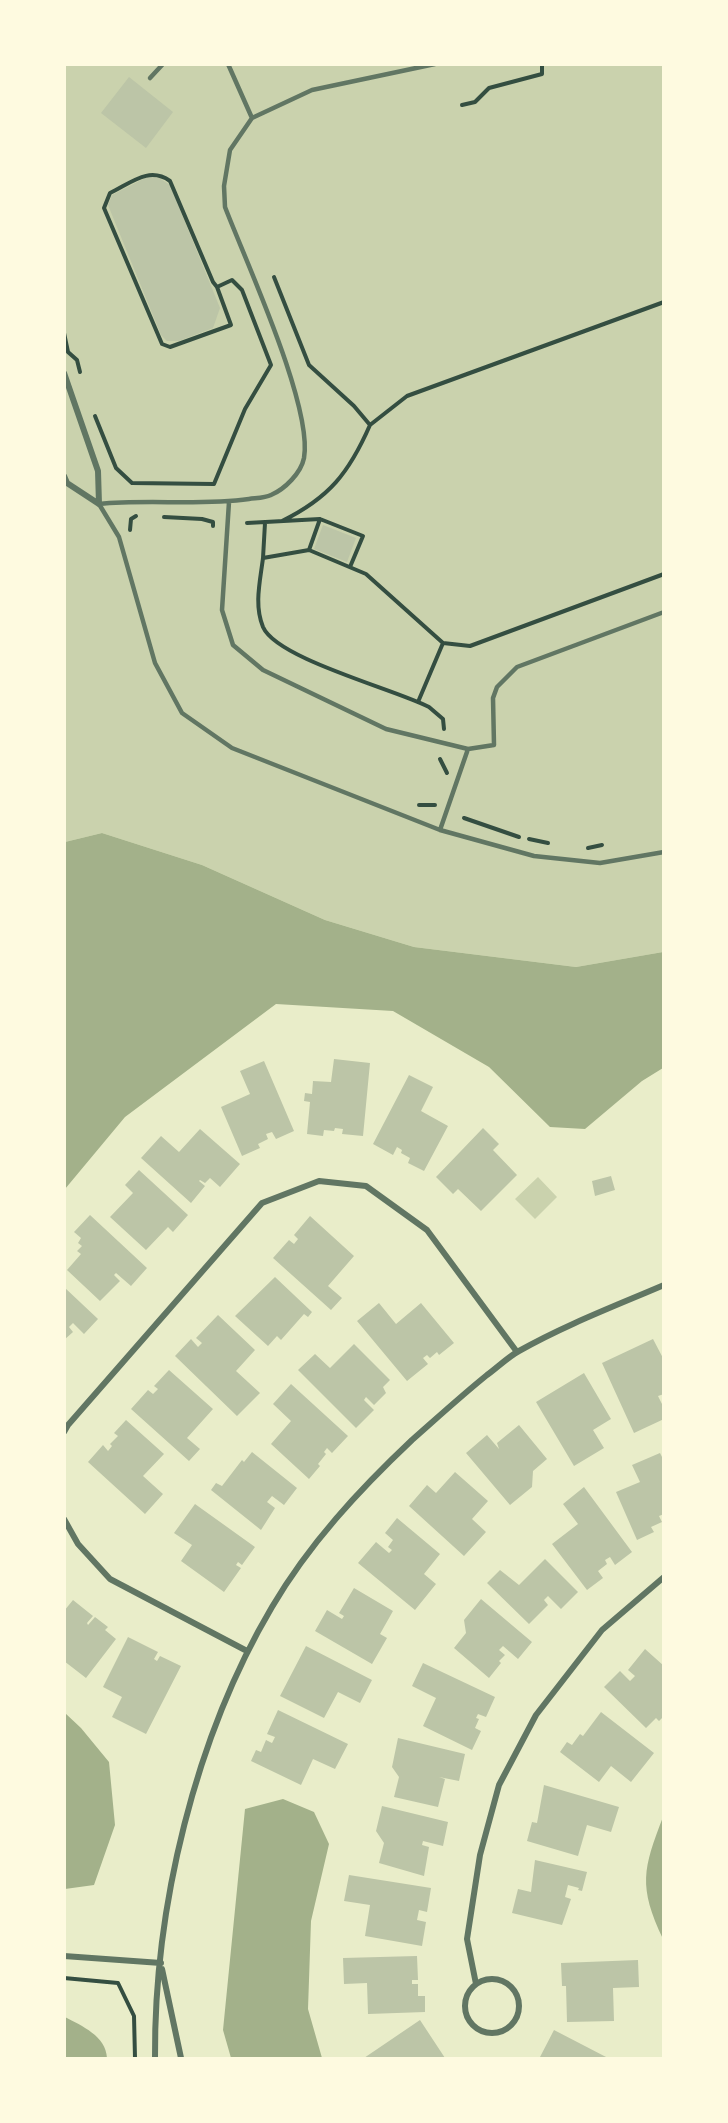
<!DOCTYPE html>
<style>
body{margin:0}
#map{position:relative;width:728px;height:2123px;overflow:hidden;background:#e9edc9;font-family:"Titillium Web",sans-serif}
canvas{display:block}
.frame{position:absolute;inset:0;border:66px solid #fefae0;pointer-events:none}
</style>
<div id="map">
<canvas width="728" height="2123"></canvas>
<div class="frame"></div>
</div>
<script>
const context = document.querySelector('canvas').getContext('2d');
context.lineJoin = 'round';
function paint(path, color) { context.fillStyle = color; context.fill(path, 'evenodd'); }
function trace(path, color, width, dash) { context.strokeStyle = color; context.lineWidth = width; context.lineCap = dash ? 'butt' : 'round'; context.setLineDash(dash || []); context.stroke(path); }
paint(new Path2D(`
 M64,65H663V952L576,967L414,947L325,920L202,865L102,833L65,842Z
 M538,1177L557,1197L535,1219L515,1199Z`), '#cad2ad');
paint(new Path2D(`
 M102,833L202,865L325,920L414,947L576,967L663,952V1068L642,1081L585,1129L550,1127L489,1067L393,1011L276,1004L125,1117L65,1189V842Z
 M65,1713L81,1728L109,1762L115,1825L94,1885L65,1889Z
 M283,1799L314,1812L329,1844L311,1921L308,2009L322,2058H231L223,2030L245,1809Z
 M663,1817V1939C638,1886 643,1869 663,1817Z
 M65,2017C82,2026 106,2036 107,2058H65Z`), '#a3b18a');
paint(new Path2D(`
 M129,77L173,112L146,148L101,113Z
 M149,176L159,178L170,185L220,308L213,328L179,341H167L161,335L108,205L112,195Z
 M323,525L356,538L347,562L314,549Z
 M334,1059L370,1063L363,1136L342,1134L343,1129L335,1128L334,1131L324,1130L323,1136L307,1134L310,1102L304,1101L305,1093L312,1094L313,1081L331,1082Z
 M264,1061L294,1131L276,1139L272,1132L266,1134L268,1139L258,1144L260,1148L242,1156L221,1107L250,1094L240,1071Z
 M409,1075L433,1087L421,1111L448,1126L424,1171L408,1163L410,1158L401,1153L402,1150L397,1147L393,1155L373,1144Z
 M483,1128L499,1144L493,1150L517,1175L481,1211L458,1189L453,1194L436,1177Z
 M200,1129L240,1164L220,1187L210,1178L205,1183L200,1180L199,1181L205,1186L191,1203L141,1158L161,1136L179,1152Z
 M139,1170L188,1215L173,1232L168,1227L146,1250L110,1217L133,1193L125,1185Z
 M611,1176L615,1190L595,1196L592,1181Z
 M90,1215L147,1268L131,1286L116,1273L114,1275L120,1281L100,1301L67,1270L81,1254L77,1251L82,1246L78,1243L81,1238L74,1232Z
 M310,1216L354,1256L328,1286L342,1298L331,1310L273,1258L289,1240L294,1244L298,1239L294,1235Z
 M275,1277L312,1312L308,1317L304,1314L281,1340L277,1336L268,1346L235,1316Z
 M64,1287L98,1319L84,1334L73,1323L69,1327L73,1332L64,1340Z
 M379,1303L396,1324L421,1303L454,1343L439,1355L437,1352L430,1358L427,1355L423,1358L428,1364L407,1381L357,1321Z
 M218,1315L255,1350L236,1371L260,1393L237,1416L175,1356L191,1339L198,1347L202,1343L196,1338Z
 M653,1339L664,1360V1394L658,1396L664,1408V1419L634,1433L602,1363Z
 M354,1344L390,1380L383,1387L386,1393L374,1405L366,1397L364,1400L374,1410L356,1428L298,1370L315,1354L330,1368Z
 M169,1370L213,1409L187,1438L200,1449L189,1461L131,1409L148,1390L153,1394L158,1389L154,1386Z
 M584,1373L611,1419L593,1430L604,1448L574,1466L536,1402Z
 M291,1384L348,1436L332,1453L327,1448L324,1452L326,1454L318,1464L320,1466L309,1479L271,1444L291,1421L273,1404Z
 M126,1420L164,1454L143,1476L163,1494L145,1514L88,1462L103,1445L108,1451L112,1446L110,1444L118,1436L114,1433Z
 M519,1425L547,1459L533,1471L532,1487L510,1505L466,1453L487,1435L499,1449L497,1443Z
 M252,1452L297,1488L284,1505L272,1496L267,1502L275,1508L261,1530L211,1490L216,1483L222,1486L242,1460L244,1462Z
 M660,1453L664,1461V1514L659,1516L662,1522L651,1527L654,1532L637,1540L616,1492L640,1482L632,1465Z
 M455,1472L488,1501L472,1519L486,1532L464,1556L409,1506L427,1485L436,1493Z
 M584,1487L632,1552L615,1565L610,1557L605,1560L607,1564L598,1571L603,1578L587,1590L552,1544L578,1524L563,1504Z
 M195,1504L255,1547L242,1565L238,1562L236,1565L241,1568L224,1592L181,1561L192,1545L174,1533Z
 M397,1518L440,1554L424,1574L436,1584L415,1610L358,1563L376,1542L389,1553L392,1550L388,1547L393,1540L385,1533Z
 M545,1559L578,1592L561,1609L548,1596L544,1600L548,1605L529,1624L487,1583L500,1570L519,1585Z
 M354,1588L393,1611L380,1634L387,1638L372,1664L315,1631L327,1610L342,1619L344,1616L339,1613Z
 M481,1599L532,1642L518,1659L503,1646L499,1650L505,1655L499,1661L501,1663L489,1678L454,1648L466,1633L464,1620Z
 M73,1600L93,1616L87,1623L88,1625L95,1617L108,1627L105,1630L116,1639L86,1678L64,1661V1611Z
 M128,1637L158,1652L154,1659L157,1661L160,1656L181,1666L146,1734L112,1717L122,1697L103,1687Z
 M306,1646L372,1680L360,1703L338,1692L324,1718L280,1696Z
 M645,1649L664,1666V1716L659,1721L656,1718L646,1728L604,1687L620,1671L630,1681L635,1676L628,1670Z
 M423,1663L495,1697L486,1717L478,1714L476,1718L479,1719L475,1728L481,1731L472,1750L423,1726L436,1698L412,1686Z
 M278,1710L348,1744L335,1769L313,1759L301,1785L251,1761L256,1750L261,1752L266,1740L272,1743L275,1737L267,1734Z
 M601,1712L654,1753L631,1782L611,1766L599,1782L560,1752L567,1742L572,1745L580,1734L583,1736Z
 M398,1738L465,1754L459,1781L439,1777L445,1779L438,1807L394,1797L399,1777L392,1767Z
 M544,1785L619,1807L611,1832L587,1825L578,1856L527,1841L532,1822L537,1823Z
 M382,1806L448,1822L443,1846L423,1841L422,1845L429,1847L424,1876L379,1863L384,1843L376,1831Z
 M535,1860L587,1872L582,1891L578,1890L579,1888L568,1885L565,1897L571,1899L562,1925L512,1913L518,1889L531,1892Z
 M349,1875L431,1888L427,1912L419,1910L417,1920L426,1922L422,1946L365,1936L370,1905L344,1901Z
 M417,1956L418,1980H412V1984H418V1996H425V2012L368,2014L367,1983L344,1984L343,1958Z
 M638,1960L639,1987L613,1988L614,2021L567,2022L566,1986H562L561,1963Z
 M420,2020L445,2058H364Z
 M554,2030L608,2058H542L540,2057Z`), '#bcc5a7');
trace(new Path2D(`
 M462,105L475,102L489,88L542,74V64
 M274,277L309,365L354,406L370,425L407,396L664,302
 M64,333L68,352L77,360L80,372
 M95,416L116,468L132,483L214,484L245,409L271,365L242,290L232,280L217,287L231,325L170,347L162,344L104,208L110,193C131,183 149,166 170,181L213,282L217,287
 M164,517L202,519L213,522V526
 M320,519L363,536L350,567
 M282,521C329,498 349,473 370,425
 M247,523L320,519L309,550L366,574L443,643L470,646L664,574
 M130,530L131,519L136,516
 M309,550L263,558C260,582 254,605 263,627C277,659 394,689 429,707L443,719L444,729
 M263,558L265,523
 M418,702L443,643
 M440,759L447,773
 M419,805H435
 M464,818L519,837
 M529,839L548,843
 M588,848L602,845
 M64,1978L118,1983L134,2016L135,2058`), '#344e41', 4);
trace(new Path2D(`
 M228,64L252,118
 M435,64L312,90L252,118L230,150L224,186L225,207C246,262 313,406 304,458C301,473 285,489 271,495C265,498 256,498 249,499C199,506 149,499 99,504L119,537L155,663L182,713L232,748L440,830L534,856L600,863L664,852
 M150,78L163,64
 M229,502L222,610L233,645L263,670L386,729L468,749L494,745L493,698L497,687L517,667L664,612
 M440,830L468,749`), '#617663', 4.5);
trace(new Path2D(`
 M64,373L98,471L99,504
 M64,476L67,483L99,504
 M64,1432L68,1425L262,1203L319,1181L366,1186L427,1230L517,1352
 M64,1519L78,1544L110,1579L247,1651
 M64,1956L161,1963
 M162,1969L181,2058
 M465 2006a27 27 0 1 1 54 0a27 27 0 1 1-54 0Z
 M476,1984L467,1939L480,1855L499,1785L536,1715L602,1630L664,1577
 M155,2058C154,1908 195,1737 272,1607C309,1544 359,1490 412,1440C437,1418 461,1396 487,1375C498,1367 508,1357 519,1351C565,1325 615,1306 664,1285`), '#617663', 6);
</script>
